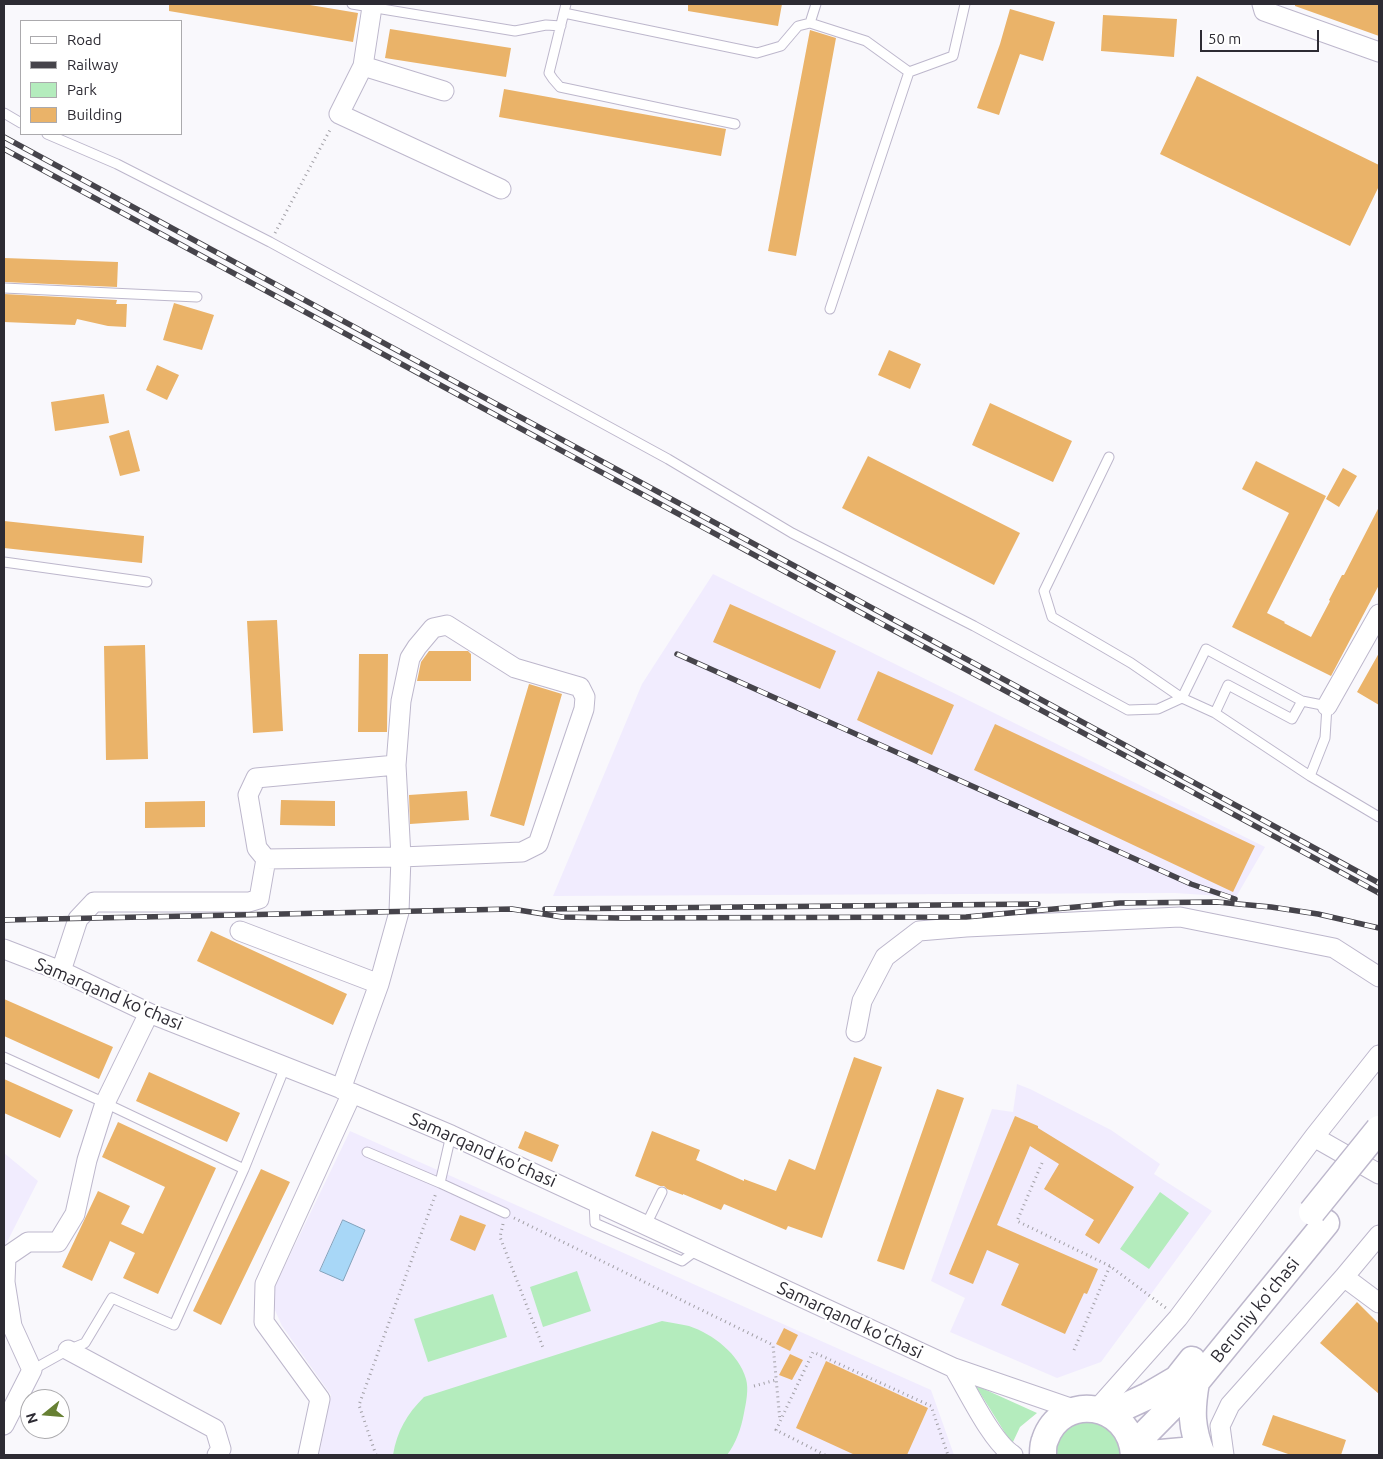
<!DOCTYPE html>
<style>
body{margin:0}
#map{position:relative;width:1383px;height:1459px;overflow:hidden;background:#f9f8fc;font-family:Ubuntu,sans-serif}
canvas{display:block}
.frame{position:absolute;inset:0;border:5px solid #2d2b33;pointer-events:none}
.legend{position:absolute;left:20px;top:20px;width:162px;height:115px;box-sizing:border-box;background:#fff;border:1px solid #abaaad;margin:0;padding:6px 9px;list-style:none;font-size:15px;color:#2d2b33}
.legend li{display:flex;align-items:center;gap:10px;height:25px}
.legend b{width:25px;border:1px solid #abaaad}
.north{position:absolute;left:20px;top:1389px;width:50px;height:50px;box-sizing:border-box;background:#fff;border:1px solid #abaaad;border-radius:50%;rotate:253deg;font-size:14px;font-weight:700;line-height:20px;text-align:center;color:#2d2b33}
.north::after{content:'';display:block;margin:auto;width:18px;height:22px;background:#678033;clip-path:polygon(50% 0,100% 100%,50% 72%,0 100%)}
.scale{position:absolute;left:1200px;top:30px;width:119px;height:22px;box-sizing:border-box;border:2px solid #2d2b33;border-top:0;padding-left:6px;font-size:15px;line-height:18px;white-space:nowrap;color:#2d2b33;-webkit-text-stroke:4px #fff;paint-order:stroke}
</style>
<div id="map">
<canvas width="1383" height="1459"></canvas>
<div class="frame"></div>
<ul class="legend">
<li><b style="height:6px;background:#fff"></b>Road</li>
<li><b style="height:6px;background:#46444b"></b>Railway</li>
<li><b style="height:14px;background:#b4ecbd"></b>Park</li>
<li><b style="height:14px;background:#eab369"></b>Building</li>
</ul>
<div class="north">N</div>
<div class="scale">50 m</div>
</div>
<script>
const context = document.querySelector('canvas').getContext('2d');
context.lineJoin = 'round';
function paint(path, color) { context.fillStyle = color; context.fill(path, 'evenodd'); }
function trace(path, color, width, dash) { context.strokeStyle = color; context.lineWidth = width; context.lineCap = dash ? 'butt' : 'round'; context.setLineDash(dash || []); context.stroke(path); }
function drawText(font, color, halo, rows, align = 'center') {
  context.font = font + ' Ubuntu,sans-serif'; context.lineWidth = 4.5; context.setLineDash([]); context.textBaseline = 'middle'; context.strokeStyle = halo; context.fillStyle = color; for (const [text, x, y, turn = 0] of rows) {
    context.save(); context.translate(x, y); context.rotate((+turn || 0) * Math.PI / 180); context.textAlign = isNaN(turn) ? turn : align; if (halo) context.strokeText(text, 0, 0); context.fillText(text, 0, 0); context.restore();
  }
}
paint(new Path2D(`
 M713,574L1265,847L1236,897L1175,893L553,896L642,684Z
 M1017,1084L1030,1089L1111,1130L1160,1164L1154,1174L1212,1211L1101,1362L1057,1378L950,1332L965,1298L931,1281L992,1109L1013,1112Z
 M350,1131L931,1390L954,1455H319L331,1395L282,1326L274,1308L275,1286Z
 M4,1153L38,1181L4,1248Z`), '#f1ecfe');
paint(new Path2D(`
 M1160,1192L1189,1213L1149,1269L1120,1249Z
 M577,1271L591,1311L543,1327L530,1287Z
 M493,1294L507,1337L428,1362L414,1319Z
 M662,1321C671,1323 681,1324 689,1326C713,1334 739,1354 746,1379C749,1389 746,1403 744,1413C741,1429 736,1443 727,1455H393C397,1431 407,1414 424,1397Z
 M975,1385L1037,1413L1020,1427L1012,1444Z
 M1096,1421L1115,1434L1123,1455H1053L1057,1438L1074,1422Z`), '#b4ecbd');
const water = new Path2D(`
 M343,1220L365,1230L343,1281L320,1271Z`);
paint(water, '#a8d7f7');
trace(water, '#83a3bc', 1);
paint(new Path2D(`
 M169,4H304L358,13L353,42L169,11Z
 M688,4H782L778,26L688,11Z
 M1295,4H1379V36L1295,6Z
 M1010,9L1055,22L1043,61L1020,54L999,115L977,108L1000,44Z
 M1103,15L1177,19L1174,57L1101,51Z
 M390,29L511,48L506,77L385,58Z
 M810,30L836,38L796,256L768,251Z
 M1197,76L1379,165V186L1350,246L1160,154Z
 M504,89L726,129L721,156L499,117Z
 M4,258L118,262L117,287L4,282Z
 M4,294L117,300L116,304H127L126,327L108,326L77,319L75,325L4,322Z
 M174,303L214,315L202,350L163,340Z
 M889,350L921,364L910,389L878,375Z
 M157,365L179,375L167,400L146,390Z
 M104,394L109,423L55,431L51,402Z
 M990,403L1072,441L1053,482L972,445Z
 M129,430L140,471L120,476L109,436Z
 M868,456L1020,533L994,585L842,508Z
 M1256,461L1326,496L1267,613L1285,622L1284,623L1311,637L1330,601L1329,600L1342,575H1344L1379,507V585L1331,676L1232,627L1289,513L1242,489Z
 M1343,468L1357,476L1339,507L1326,499Z
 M4,521L144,536L142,563L4,548Z
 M730,604L836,651L820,689L713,642Z
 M277,620L283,731L253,733L247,621Z
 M145,645L148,759L106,760L104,646Z
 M429,651H468L471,654V681H417L421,662Z
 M1379,653V705L1357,692Z
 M359,654H388L387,732H358Z
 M878,671L954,705L932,755L857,720Z
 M529,684L562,694L524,826L490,816Z
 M995,724L1255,846L1233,892L974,770Z
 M467,791L469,820L410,824L409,795Z
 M281,800L335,801V826L280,825Z
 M205,801V827L145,828V802Z
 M211,931L347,994L333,1025L197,961Z
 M4,999L113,1047L99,1079L4,1036Z
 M854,1057L882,1067L822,1238L788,1226L786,1230L724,1204L721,1210L683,1194V1195L667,1189L664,1186H660L635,1176L652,1131L700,1150L696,1160L744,1181V1179L776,1191L789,1159L815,1170Z
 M149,1072L240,1113L227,1142L136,1101Z
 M4,1079L73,1110L60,1138L4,1113Z
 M937,1089L964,1098L904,1270L877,1261Z
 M1015,1116L1038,1126V1128L1134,1187L1099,1244L1085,1235L1094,1220L1044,1189L1059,1164L1030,1146L997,1225L1098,1269L1087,1294L1084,1293L1065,1334L1001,1305L1019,1264L987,1250L973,1284L949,1274Z
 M118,1122L216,1168L158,1294L123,1278L135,1253L110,1241L92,1281L62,1267L98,1191L130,1206L121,1224L143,1234L165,1187L102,1157Z
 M525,1131L559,1145L552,1162L518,1148Z
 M261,1169L290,1182L221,1325L193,1311Z
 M460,1215L486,1225L475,1251L450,1240Z
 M1357,1302L1379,1324V1394L1320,1343Z
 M784,1328L798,1335L790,1351L776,1344Z
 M790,1354L803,1360L792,1380L779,1375Z
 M826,1361L928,1408L907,1455H855L796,1428Z
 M1273,1415L1346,1440L1341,1455H1291L1262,1445Z`), '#eab369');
const lane = new Path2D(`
 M352,4L515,31L546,25L561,26
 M566,4L549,73L553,79L560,87L735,124
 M564,13L757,53L781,46L798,26L810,23L866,41L909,72
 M810,23L816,4
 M4,113L21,123
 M47,134L117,164L270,242L668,459L792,533L974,626L1128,710L1158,709L1182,698L1206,649L1302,701L1292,719L1228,685L1215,713
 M4,288L197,297
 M830,309L909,72L953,56L965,4
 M1109,457L1044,591L1052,617L1131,663L1182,698L1215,713L1310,776L1379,817
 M4,562L147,582
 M1302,701L1327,706L1325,738L1310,776
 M4,1057L105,1103L244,1169
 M451,1135L440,1183L505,1213
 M367,1152L440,1183
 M594,1201L595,1223L682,1261L698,1249
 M646,1225L662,1192
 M32,1370L68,1350L85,1343L112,1298L174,1325L244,1169L285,1067`);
const street = new Path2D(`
 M1262,4L1264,11L1379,52
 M363,66L372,7
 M444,91L363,66L339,114L501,189
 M447,625L515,668L580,687L585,697L584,709L538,844L522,852L401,857L396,765L401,701L410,658L417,647L433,628Z
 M1327,706L1379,614
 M240,931L379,984
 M4,949L61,971L149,1013L352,1093L451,1135L954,1368L1076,1410
 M61,971L78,919L94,902H249L259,899L266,859
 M856,1032L862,1001L885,957L919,931L966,927L1180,917L1334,948L1379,977
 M341,1089L379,984L399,912L401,857L266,859L257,848L248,795L256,778L396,765
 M1314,1137L1379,1174
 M1344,1277L1379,1303
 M68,1350L215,1429L221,1449L217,1455
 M954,1368C968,1391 992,1442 1013,1455
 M1097,1409L1178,1318L1314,1137L1379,1055
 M4,1425L32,1370L12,1326L5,1282L6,1257L28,1242H58L75,1214L87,1160L105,1103L149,1013
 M308,1455L320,1399L264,1322L265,1284L352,1093
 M1224,1455L1220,1426L1230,1405L1344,1277L1379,1235`);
const secondary = new Path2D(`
 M1196,1382C1191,1411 1191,1427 1202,1455
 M1109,1414L1148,1396L1177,1379L1192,1360
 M1133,1446L1196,1382L1326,1223
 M1043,1455C1043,1450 1043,1444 1045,1440C1061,1392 1130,1401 1134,1455
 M1139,1455L1183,1451L1203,1455`);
trace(lane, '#bdb7cc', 11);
trace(street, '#bdb7cc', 21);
trace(secondary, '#bdb7cc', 29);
trace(new Path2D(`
 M275,233L331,128
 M1042,1163L1017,1221L1110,1266L1166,1308
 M514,1218L773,1345L780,1421
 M503,1224L500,1237L544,1350
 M1074,1350L1110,1266
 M754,1386L776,1380
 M376,1455L359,1405L436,1193
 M825,1455L776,1430L813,1352L931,1406L948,1455`), '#a19fa5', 3, [1, 4]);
trace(lane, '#fff', 9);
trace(street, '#fff', 19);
trace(secondary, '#fff', 26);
const rail = new Path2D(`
 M4,137L1379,883
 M4,149L1379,893
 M677,654L1191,884L1235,899
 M545,909L1038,904
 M4,920L512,909L562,917L618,918L966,917L1120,903L1217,902L1271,907L1318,914L1379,928`);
trace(rail, '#46444b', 5.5);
trace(rail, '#fff', 4, [11]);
const secondaryBridge = new Path2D(`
 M1312,1212L1379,1129`);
trace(secondaryBridge, '#bdb7cc', 29, []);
trace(secondaryBridge, '#fff', 26);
drawText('18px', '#2d2b33', '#fff', [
 ["Samarqand ko'chasi",109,994,23],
 ["Samarqand ko'chasi",483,1150,24],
 ["Beruniy ko'chasi",1255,1310,-51],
 ["Samarqand ko'chasi",850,1320,25]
]);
</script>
